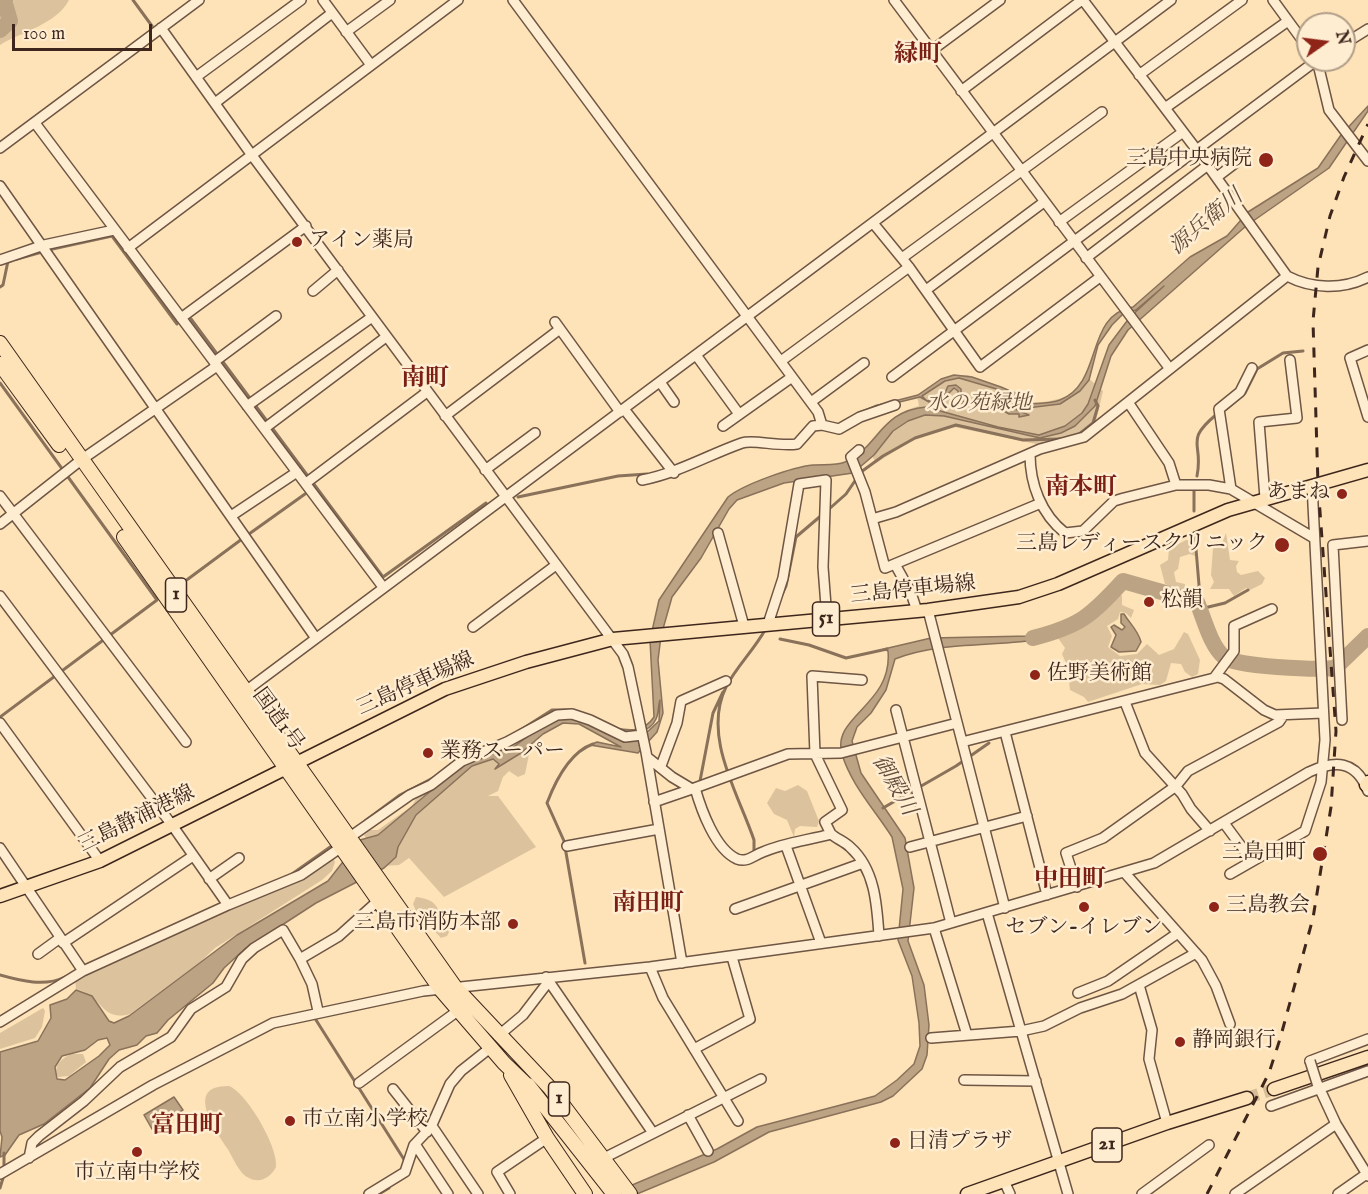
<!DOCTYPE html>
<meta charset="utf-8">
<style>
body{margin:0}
#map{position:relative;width:1368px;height:1194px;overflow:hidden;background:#fde3b7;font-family:"IM FELL English",serif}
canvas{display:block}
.north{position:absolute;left:1296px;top:12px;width:60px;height:60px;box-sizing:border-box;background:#feedd0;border:2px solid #b19d88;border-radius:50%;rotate:76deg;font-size:16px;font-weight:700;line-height:24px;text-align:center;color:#3e261d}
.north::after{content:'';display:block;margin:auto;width:21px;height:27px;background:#8f2418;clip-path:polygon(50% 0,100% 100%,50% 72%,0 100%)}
.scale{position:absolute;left:12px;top:24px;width:140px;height:27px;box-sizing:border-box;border:3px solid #3e261d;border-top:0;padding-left:8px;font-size:18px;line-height:21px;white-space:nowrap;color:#3e261d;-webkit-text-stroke:4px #feedd0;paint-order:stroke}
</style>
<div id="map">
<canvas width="1368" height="1194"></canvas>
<div class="north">N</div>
<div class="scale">100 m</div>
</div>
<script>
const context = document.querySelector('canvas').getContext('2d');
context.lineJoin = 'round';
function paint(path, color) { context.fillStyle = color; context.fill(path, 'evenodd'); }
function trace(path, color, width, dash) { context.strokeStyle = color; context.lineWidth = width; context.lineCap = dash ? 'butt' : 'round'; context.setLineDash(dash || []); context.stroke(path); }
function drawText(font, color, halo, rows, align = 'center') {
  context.font = font + ' "IM FELL English","Noto Serif JP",serif'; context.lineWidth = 5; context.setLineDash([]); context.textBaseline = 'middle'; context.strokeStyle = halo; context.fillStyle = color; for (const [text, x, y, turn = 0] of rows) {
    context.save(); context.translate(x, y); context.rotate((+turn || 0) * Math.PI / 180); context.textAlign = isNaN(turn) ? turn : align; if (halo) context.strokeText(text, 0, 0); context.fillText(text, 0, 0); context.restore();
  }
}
paint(new Path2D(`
 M0,0H69C57,24 21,32 0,45Z
 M968,375L1016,392L1027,403C1050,402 1075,400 1086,376L1103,391L1096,421L1078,437L1036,444L954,427L916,438L876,463L867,446C881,427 895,412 919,406L917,395C934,383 946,375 968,375Z
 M1226,533L1230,560L1239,561L1236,566L1237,572L1241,575L1258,571L1265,578L1262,584L1250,590L1246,588L1234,596L1229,589H1210L1214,582L1211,575L1213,548L1221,546Z
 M1186,540L1194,541L1195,556L1190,554L1180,557L1178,569L1174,572L1176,582L1185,584L1184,596L1178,590L1165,584L1160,565L1168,560L1169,549Z
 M1122,595V605L1134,610L1131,618L1126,613L1120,612L1118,619L1107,626L1112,636L1108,647L1120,656L1137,654L1147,644L1159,655L1174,649L1184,632L1188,634L1200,660L1198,674L1192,677L1185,672L1181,664L1171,663L1166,681L1160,685L1142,684L1088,702L1084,697L1070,690L1069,681L1071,674L1062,654L1065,648L1058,638L1062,633L1087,622L1113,596Z
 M538,727L541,736L530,749L525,774L518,777L509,771L503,777L498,791L488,796H498L536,847L444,897L409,858L399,865L383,866L364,835L370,830H378L412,806L418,795L454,770Z
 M798,785L807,791L819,821L817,827L800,826L795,829L794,837L787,820L774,814L767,803L776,788L785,791Z
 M333,857L335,862L332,871L322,880L215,948L200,962L130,1014C100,1022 104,996 76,989L75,979Z
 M416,897C444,900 436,915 449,932L447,936L441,938L416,911L413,904Z
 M43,1008L45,1011L42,1027L35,1038L0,1049V1033Z
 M71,1054H83L86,1062L69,1076L58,1077C53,1066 61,1059 71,1054Z
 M229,1086C247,1093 279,1148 276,1167C271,1177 260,1184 249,1178C239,1174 233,1157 227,1148C216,1131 183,1085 229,1086Z`), '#ddc39d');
const water = new Path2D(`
 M1368,106V111L1329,168L1246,226L1128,330L1111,356L1095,406L1075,426L1061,433L1040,438L944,416L925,415L908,421L893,431L874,455L853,473L784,483L737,500L729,509L701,558L672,597L661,636L658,660L663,713L657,732L638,753L590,745L597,742L621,747L579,724L563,723L543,734L521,753L495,769L499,764L493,759L472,766L416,815L398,847L396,857L384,868L316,903L245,949L224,968L213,983L168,1020L157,1033L146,1036L137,1045L119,1050L109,1059L90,1088L44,1124L19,1135L5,1155L0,1157L2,1137L0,1131V1052L38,1041L51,1018L50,1005L67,999L76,990L92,996L109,1021L114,1023L129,1016L237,935L328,881L360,840L378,835L463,764L480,756L512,748L542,726L563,717L584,721L617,737L644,735L659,721L660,700C658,705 659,713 656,719C649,735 628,734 615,728C630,731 644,732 654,717L650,640L659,600L728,497C744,484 793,467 813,465C824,464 835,466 845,462C880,446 880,411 926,407L998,427L1039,435L1065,426L1082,413L1088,404L1109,345L1130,317L1164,286L1136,310L1123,314L1112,325L1098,345L1089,380L1080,391L1060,404L1027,408L1010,393L959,378L945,381L922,396L927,401L944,395L948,386L956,385L961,389V401L978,403V395L986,392L993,398L1002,397L1004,402L1012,403L1017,410L1029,415L1019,417V414H1009L995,406L988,411L978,405L958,403V391L954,388L944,398L929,402L920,397L875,408V406L918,395L941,379L954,375L972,377L1001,387L1017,394L1028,404C1038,403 1050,404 1060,400C1104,383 1084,315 1133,307L1190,257L1227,236L1248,212L1318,168L1341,135ZM107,1038L110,1045L99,1056L65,1080L57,1079L55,1067L62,1056L85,1050L98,1040Z
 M1121,614H1124C1130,624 1138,630 1141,642L1136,651L1119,652L1111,647L1116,635L1111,627L1114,625L1122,630L1125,627L1121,623Z
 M1053,629L1055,636C1003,649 946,639 895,659L886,690L871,713L857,727L852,741L861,773L905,838L914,888L908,941L924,985L929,1025L927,1055L922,1069L893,1096L881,1102L769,1132L714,1162L637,1194H611L717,1149L757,1127L875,1096L897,1080L914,1064L920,1046L919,1023L912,976L898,940L903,889L892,837C875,810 851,785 842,754C831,716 893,705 888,651L884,649L931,638L1029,636Z
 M174,1097L183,1110L152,1129L144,1115Z`);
paint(water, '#bca383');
trace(water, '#8a715a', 1.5);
trace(new Path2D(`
 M133,0L152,26
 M6,2L11,0
 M48,250L112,236L177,324
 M17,259L42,252
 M0,287L3,285L8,261H10
 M191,319L383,577L486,503
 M0,383L157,600L0,717
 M1226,409L1245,393L1257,369L1283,353L1303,351
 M856,415L877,406
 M1078,435L1093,423L1098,406L1095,400
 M682,464L708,452
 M1197,476C1204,442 1183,442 1217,414
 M1194,489V511
 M518,497L618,476L647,474
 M828,510L846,494L861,472L883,456L915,438L956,425L1023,440L1060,439
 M249,534L305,494
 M1195,537L1199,585L1197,602
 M184,582L242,539
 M781,597L786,586L796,537L823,514
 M1200,609L1225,603L1248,590
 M780,639L809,645L846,658L887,649
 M519,731L552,710H569
 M462,757L491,744
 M700,781L713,713L723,692
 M883,808L956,766L989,743
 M365,821L400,795L435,777
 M754,852V840C738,793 702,736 726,687C736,667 754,650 765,630
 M292,874L333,845
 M212,908L239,896
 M585,963L564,841L547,803C555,782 570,752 593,744
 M0,975C21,981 45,987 65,977
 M316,1020L405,1161
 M4,1165V1153
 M0,1188L3,1178
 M379,1194L389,1188`), '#8a715a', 3);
trace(new Path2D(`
 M0,30L10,21L4,0
 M1033,638C1080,626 1091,616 1123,581L1197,602C1204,618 1210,645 1224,657C1235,667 1318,670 1335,668L1368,636`), '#bca383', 16);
trace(new Path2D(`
 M1247,1098L1274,1089`), '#d7bd98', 12, [12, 6]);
const minor = new Path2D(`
 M323,0L371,65
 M513,0L818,412L822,425
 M894,0L1170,369
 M1083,0L1196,149L1287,276C1312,289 1342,290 1368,277
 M1273,0L1308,48
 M161,28L251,154L623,654L628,667L646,752L682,963
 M346,32L390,0
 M1344,44L1368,29
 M931,51L1000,0
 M1317,60L1329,110L1368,161
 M1139,75L1242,0
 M196,77L301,0
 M961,91L1082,0
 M215,103L332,13
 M1165,108L1288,21
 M35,123L383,587
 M0,148L199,0
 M1217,177L1238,161
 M0,186L315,637
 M1059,222L1183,132
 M873,223L909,267L980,367L1100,277
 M128,248L458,0
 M902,258L1102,112
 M1086,258L1208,165
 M0,260L44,245L114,230
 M926,290L1044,202
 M313,291L338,270
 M181,318L306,226
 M555,322L620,412
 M1368,350L1350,358L1368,417
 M696,355L739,414
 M781,361L909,267
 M214,362L276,316
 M892,377L1317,60
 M660,382L674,402
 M811,402L864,363
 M1128,402L1169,463L1176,485
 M247,406L372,317
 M624,409L674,473
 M445,416L560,329
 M723,426L792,377
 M265,428L386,337
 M859,450L851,457L865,492L885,568L1041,503
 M1030,454C1030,484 1041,514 1065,533L1083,531L1114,501L1124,498L1176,485H1209L1231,489L1314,538
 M485,470L535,433
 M642,480C678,473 708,455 742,443C753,439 779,447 797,444L813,426L822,425L839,429L860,417L895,405
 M306,483L427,392
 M1231,489L1219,409L1240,392L1252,368
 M0,496L186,742
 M1265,498L1259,422L1297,418L1290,360
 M231,516L297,472
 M872,519L896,512L1040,449L1084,437L1287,276
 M0,524L81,460L217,366
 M718,533L744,626
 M896,566L911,593L917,611
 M0,596L172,825L228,905
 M928,610L1005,908
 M768,624L783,578L799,484L826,480L823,567L827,619
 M473,627L556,565
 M1214,678L1234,651V626L1272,609
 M243,693L1171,0
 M1125,702L1145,753L1182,794L1191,809L1210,831
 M896,710L951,923
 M1342,720L1333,545L1368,541
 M0,723L100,861
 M1005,732L1047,895
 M962,742L1218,677L1224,679L1264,710L1275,715L1323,713
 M647,757L672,777L692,789L788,754L841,753L957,723
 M661,766L677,723L681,701L726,681
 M695,788C701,809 715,849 737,859C747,863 754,855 763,852C783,843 809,840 831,834C837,839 845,842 850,847C875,869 877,905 879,936
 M654,802L692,789
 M1224,823L1252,861
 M831,834L825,822L842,810L815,754L812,676L862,680
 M350,837L410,795L431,785L462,761L507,742L557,715L572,714L590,720L625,737L642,735
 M567,846L659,829
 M786,846L821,943
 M910,847L1027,816
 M0,848L83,971
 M1124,872L1202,960L1216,986L1230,1024
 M1230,874L1305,831L1321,782L1325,740L1312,485
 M209,879L239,858
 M1077,887L1066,853L1103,838L1176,786L1188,771L1279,722L1283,716
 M735,909L863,863
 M987,913L1068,1194
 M934,928L967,1035
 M63,943L193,856
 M38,954L60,938
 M650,967L663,998L738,1121
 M546,977L653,1133
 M1139,985L1152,1030L1149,1059L1167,1123
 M1078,993L1108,981L1178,933
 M318,1011L312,984L300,959L339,936L380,899
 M0,1022L83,971L228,905L301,875L343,846
 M498,1036L523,1015L549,981
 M931,1038L1021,1031L1044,1026L1080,1008L1122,994L1196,953
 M694,1049L750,1019L732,957
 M1310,1061L1368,1039
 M964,1080L1036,1081
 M359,1083L459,1010
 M1317,1083L1336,1124L1368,1176
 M393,1089L427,1132
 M1271,1106L1368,1071
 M688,1115L708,1151
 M432,1126L478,1194
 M415,1144L448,1194
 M29,1158L32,1143L39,1136L84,1101L120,1067L171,1037L191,1009L226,987L242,959L254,948L283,930L300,959
 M604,1158L761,1079
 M0,1174L153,1085L273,1023L423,991L650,967L934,928L1154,863L1309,772C1335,760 1356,760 1368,791
 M1004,1181L1010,1194
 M369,1194L405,1172L414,1145L431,1127L450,1084L461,1071L490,1048
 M510,1194L497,1172L547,1138
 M1142,1194L1209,1145
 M1235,1194L1336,1124
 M1338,1194L1368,1173`);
const major = new Path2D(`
 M1366,785L1368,782
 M0,896L100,861L445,689L526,662L613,639L928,610L1019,597L1058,584L1228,510L1368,470
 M1274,1089L1368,1057
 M967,1194L1167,1123L1247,1098`);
const highway = new Path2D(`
 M0,343L455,987L550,1088L630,1194
 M0,364L59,445
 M124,537L441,990L504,1063L532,1090
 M511,1075L547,1138L585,1194
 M528,1085L614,1194`);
trace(minor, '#6e5544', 12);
trace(major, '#3e261d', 15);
trace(highway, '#3e261d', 16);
trace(minor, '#feedd0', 9);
trace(major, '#fde3b7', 12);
trace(highway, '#fde3b7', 14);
trace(new Path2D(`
 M1207,1194L1269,1073L1280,1039L1313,918L1331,807L1336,731L1318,484L1313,321L1318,267L1330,216L1344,177L1368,124`), '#3e261d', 3, [10, 10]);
const minorBridge = new Path2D(`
 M1310,1061L1317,1083`);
trace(minorBridge, '#6e5544', 12, []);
trace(minorBridge, '#feedd0', 9);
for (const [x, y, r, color] of [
 [1266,160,8,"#8f2418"],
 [297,242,6,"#8f2418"],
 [1342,494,6,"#8f2418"],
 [1282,545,8,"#8f2418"],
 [1149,602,6,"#8f2418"],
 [1035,675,6,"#8f2418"],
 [428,753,6,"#8f2418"],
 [1320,854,8,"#8f2418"],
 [1084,907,6,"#8f2418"],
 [1214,907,6,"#8f2418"],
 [513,924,6,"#8f2418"],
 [1180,1042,6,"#8f2418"],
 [290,1121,6,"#8f2418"],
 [895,1143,6,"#8f2418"],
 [137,1152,6,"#8f2418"]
]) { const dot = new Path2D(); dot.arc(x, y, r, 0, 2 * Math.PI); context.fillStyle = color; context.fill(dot); trace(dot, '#feedd0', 2); }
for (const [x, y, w] of [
 [176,595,21],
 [826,619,27],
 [559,1099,21],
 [1107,1145,30]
]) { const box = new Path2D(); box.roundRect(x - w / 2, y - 17, w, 34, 4.5); context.fillStyle = '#feedd0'; context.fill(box); trace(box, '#3e261d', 1.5); }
drawText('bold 20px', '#3e261d', null, [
 ["1",176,595],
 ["51",826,619],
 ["1",559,1099],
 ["21",1107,1145]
]);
drawText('21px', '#3e261d', '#feedd0', [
 ["三島中央病院",1252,160,"right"],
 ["アイン薬局",309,242],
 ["あまね",1330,494,"right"],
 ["三島レディースクリニック",1268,545,"right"],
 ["松韻",1161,602],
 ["佐野美術館",1047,675],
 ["業務スーパー",440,753],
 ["三島田町",1306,854,"right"],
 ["三島教会",1226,907],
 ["三島市消防本部",501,924,"right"],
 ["セブン-イレブン",1084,929,"center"],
 ["静岡銀行",1192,1042],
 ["市立南小学校",302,1121],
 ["日清プラザ",907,1143],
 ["市立南中学校",137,1174,"center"]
], 'left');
drawText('italic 21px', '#664d3d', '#feedd0', [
 ["水の苑緑地",979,405]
]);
drawText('21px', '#3e261d', '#feedd0', [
 ["三島停車場線",913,591,-6],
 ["三島停車場線",416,685,-24],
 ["国道1号",277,720,54],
 ["三島静浦港線",137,820,-26]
]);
drawText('italic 22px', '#644c3c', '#feedd0', [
 ["源兵衛川",1207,223,-40],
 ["御殿川",893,786,60]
]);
drawText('bold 24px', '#7a1f14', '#feedd0', [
 ["緑町",918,56],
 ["南町",425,380],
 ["南本町",1081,489],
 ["中田町",1070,881],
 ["南田町",648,905],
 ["富田町",187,1127]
]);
</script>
